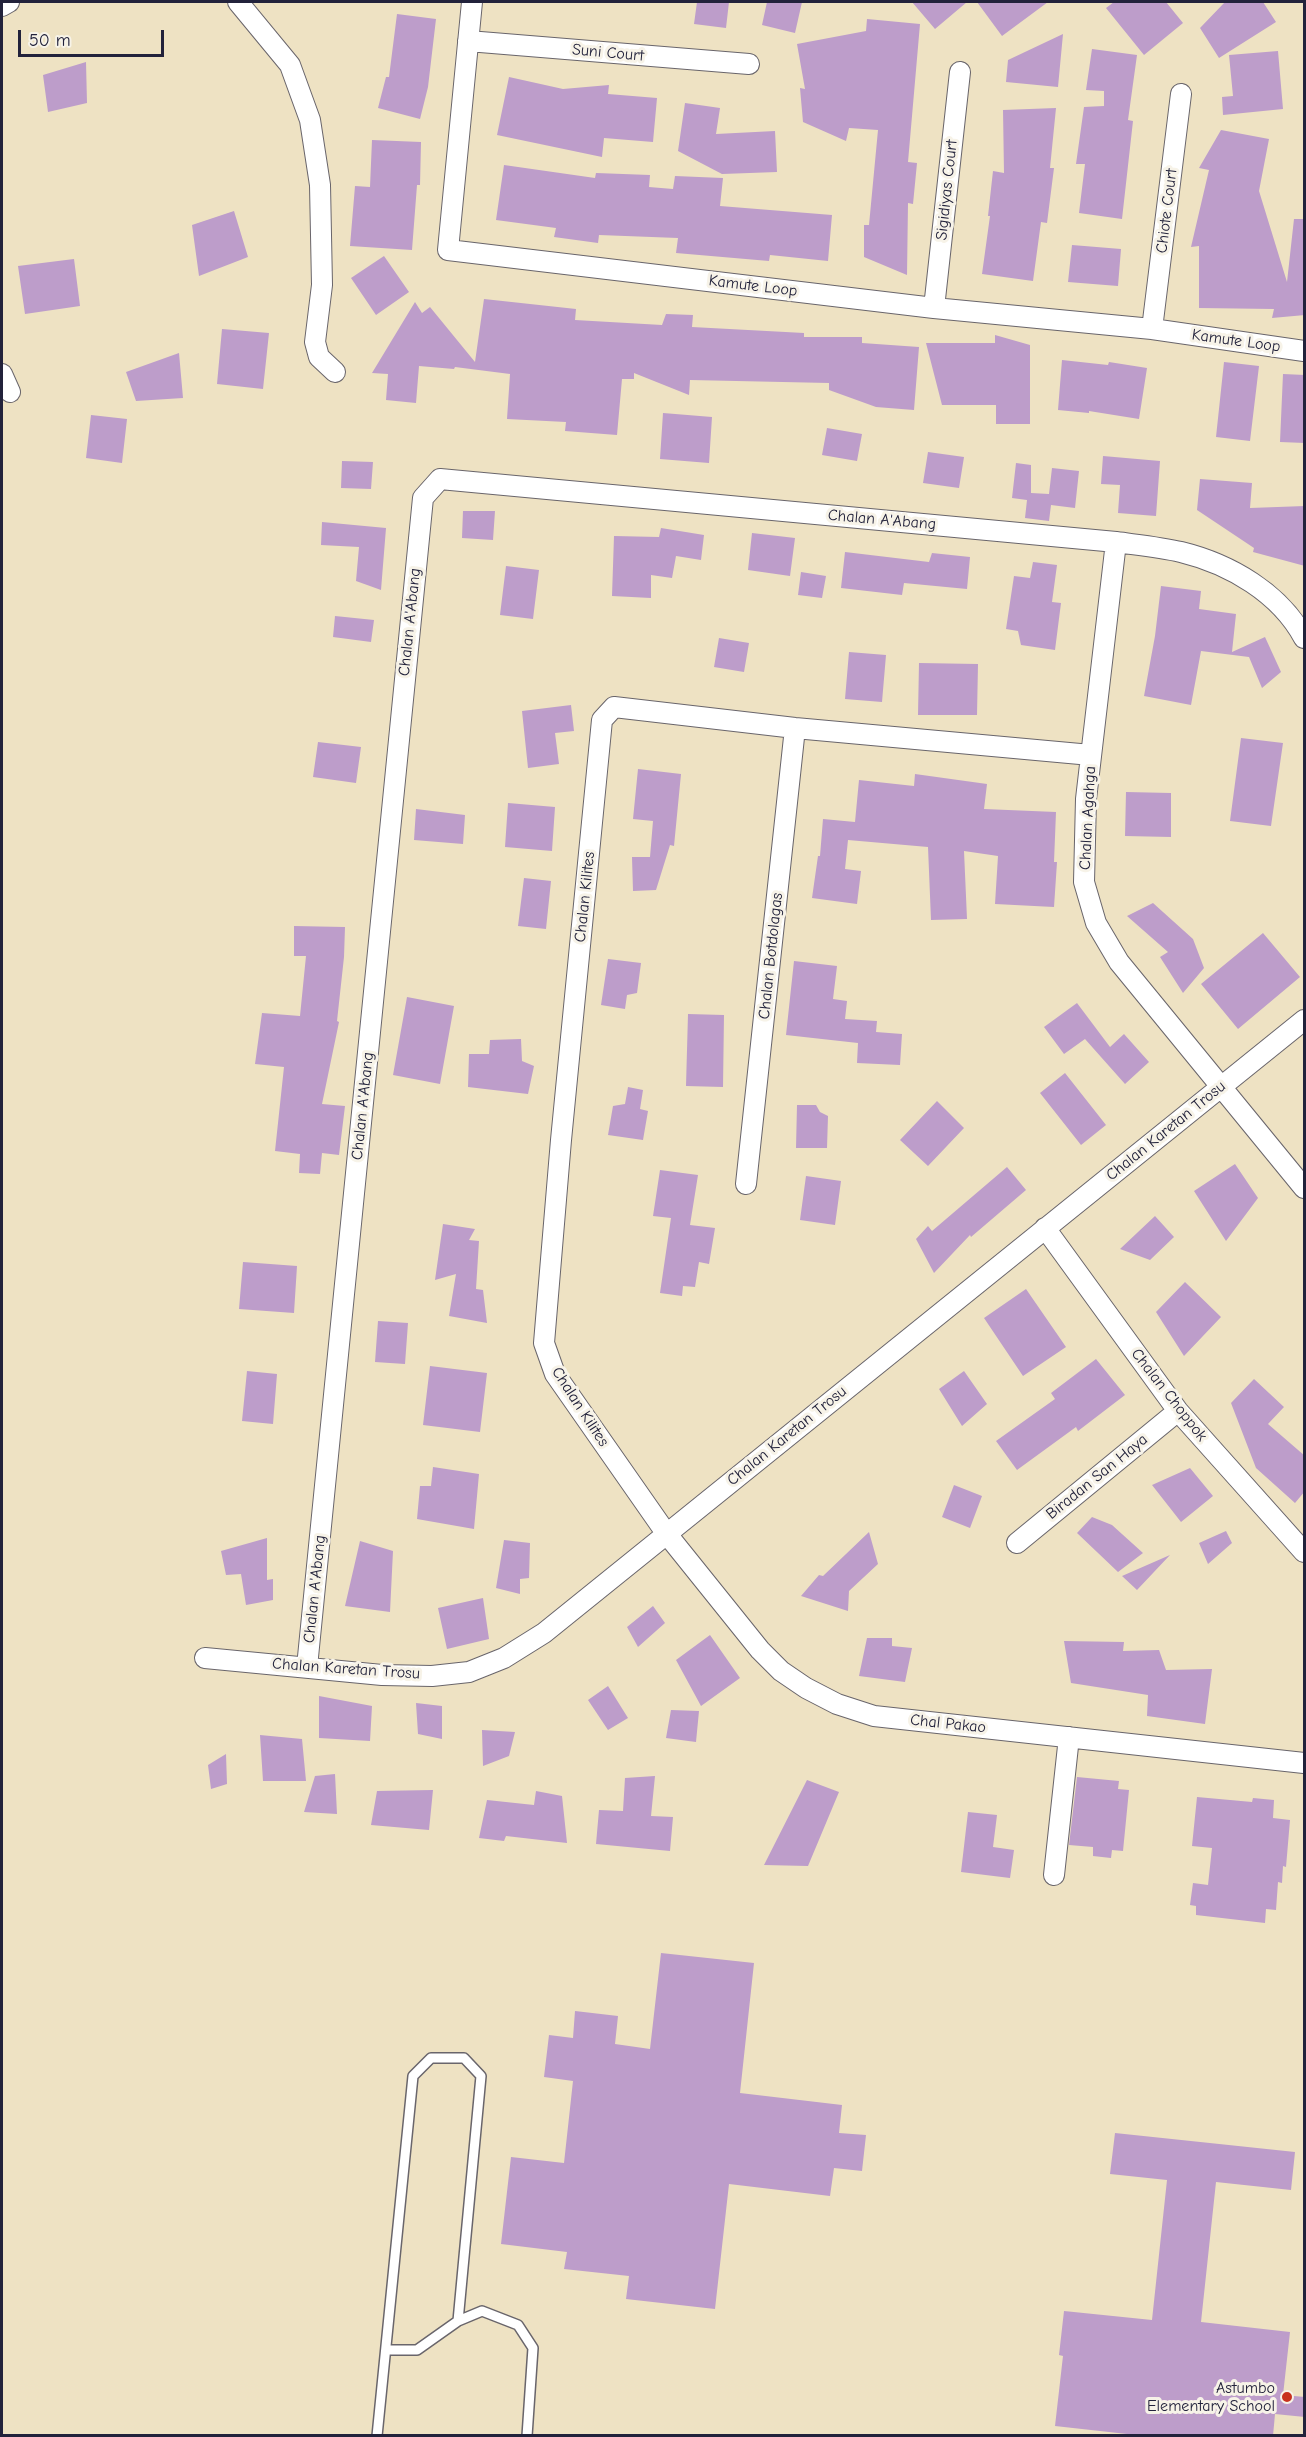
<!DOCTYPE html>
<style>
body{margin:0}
#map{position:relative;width:1306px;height:2437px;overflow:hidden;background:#eee2c3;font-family:"Comic Neue",sans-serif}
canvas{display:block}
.frame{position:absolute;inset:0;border:3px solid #22223b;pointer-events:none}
.scale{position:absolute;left:18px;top:30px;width:146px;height:27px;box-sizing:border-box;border:3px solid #22223b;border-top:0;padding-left:8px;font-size:18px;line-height:21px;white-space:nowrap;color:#22223b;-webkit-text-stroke:4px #f7f3e8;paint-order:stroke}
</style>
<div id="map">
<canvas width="1306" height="2437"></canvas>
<div class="frame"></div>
<div class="scale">50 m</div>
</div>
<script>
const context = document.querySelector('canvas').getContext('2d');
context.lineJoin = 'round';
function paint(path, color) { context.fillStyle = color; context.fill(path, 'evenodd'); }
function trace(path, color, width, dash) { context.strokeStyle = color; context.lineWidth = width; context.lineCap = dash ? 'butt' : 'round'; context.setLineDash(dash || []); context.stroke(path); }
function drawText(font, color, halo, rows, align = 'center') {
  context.font = font + ' "Comic Neue",sans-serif'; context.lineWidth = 6; context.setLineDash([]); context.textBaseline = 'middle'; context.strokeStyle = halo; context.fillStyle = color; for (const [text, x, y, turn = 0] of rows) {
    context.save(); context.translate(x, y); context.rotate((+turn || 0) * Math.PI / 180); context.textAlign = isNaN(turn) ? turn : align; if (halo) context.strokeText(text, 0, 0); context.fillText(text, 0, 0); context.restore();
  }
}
paint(new Path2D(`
 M697,2H729L726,28L694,24Z
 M767,2H802L795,33L762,25Z
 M912,2H967L935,29Z
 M977,2H1048L1002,36Z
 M1114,2H1166L1183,23L1144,55L1106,8Z
 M1225,2H1263L1276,22L1219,58L1200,28Z
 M397,14L436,19L428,87L420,119L378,108L386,77H389Z
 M867,19L920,24L908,162L917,163L913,204L908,203L907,275L864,257V225H869L878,130L849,128L846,141L803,122L800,88L805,89L797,44L866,31Z
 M1063,34L1058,87L1006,82L1008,60Z
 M1092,49L1137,55L1128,120L1133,121L1122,219L1079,213L1085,164H1076L1084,107L1104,106V91L1086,90Z
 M1278,51L1283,109L1223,115L1222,97L1233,96L1229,55Z
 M86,62L87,103L48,112L43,75Z
 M509,77L563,89L609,85L608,94L657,98L653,142L604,138L602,157L497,135Z
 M685,103L720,108L716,134L775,131L777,172L722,174L678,151Z
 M1056,108L1050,168H1054L1047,223L1041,222L1033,281L982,274L990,216H988L993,171L1004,173L1003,110Z
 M1221,130L1269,139L1259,191L1287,282L1294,219H1305V315L1272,318L1274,309L1199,308V246L1191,247L1209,170L1199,168Z
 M372,140L421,142L420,185H417L412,250L350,246L355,186L370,187Z
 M504,165L595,178L596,173L650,175L649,187L673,189L675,176L723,178L720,206L832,215L828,261L770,255L769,261L676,253L678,238L599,235L598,243L554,237L556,228L496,220Z
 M234,211L248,257L199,276L192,225Z
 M1072,245L1121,249L1118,286L1068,282Z
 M384,256L409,292L376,315L351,278Z
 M74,259L80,306L25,314L18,266Z
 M484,299L576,309L575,320L662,325L666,314L693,315L692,327L804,333V337H862V343L919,347L914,410L876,407L829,390V383L690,380L689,395L634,373V379H622L617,435L565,431L566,422L507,419L510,374L455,367L454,369L419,366L416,403L386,400L388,374L372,373L415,302L422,313L430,307L475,362Z
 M222,329L269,333L263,389L217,384Z
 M995,335L1030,345V424H996V405H942L926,343H995Z
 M179,353L183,398L136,401L126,372Z
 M1062,360L1108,365L1109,362L1147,368L1139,419L1089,411V413L1058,410Z
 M1224,362L1259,366L1250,441L1216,437Z
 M1283,374L1305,375V443L1280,442Z
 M663,413L712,417L709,463L660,459Z
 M91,415L127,419L122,463L86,458Z
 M827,428L862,434L857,461L822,455Z
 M928,452L964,457L959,488L923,483Z
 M1103,456L1160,461L1156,516L1118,513L1120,485L1101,484Z
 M342,461L373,462L371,489L341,488Z
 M1016,463L1031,465V493L1049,494L1052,468L1079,471L1075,508L1051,505L1049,521L1025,518L1027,500L1012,498Z
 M1200,479L1252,483L1250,508L1305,506V566L1253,552L1254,548L1197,510Z
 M463,511H495L493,540L462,538Z
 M322,522L386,528L381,590L356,581L359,547L321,545Z
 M661,528L704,535L701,560L676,556L672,578L651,575V598L612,596L614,536L659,537Z
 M752,533L795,538L790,576L748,570Z
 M845,552L929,562L932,553L970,557L967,589L904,583L902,595L841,588Z
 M1033,562L1057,565L1052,602L1061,603L1055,650L1021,645L1018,631L1006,629L1014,576L1030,578Z
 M506,566L539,570L533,619L500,615Z
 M801,572L826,576L822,598L798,595Z
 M1161,586L1201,591L1199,609L1236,614L1232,652L1265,637L1281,672L1262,688L1249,657L1201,651L1191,705L1144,696L1155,636Z
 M335,616L374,620L371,642L333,637Z
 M719,638L749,643L744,672L714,667Z
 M849,652L886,655L882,702L845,699Z
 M919,663L978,664L977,715H918Z
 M571,705L574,731L555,733L559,764L528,768L522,711Z
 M1241,738L1283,743L1271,826L1230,821Z
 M318,742L361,747L356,783L313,777Z
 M638,769L681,774L674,846L670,845L656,890L633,891L632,857H650L653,821L633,819Z
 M915,774L987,784L984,809L1056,812L1054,862H1057L1054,907L995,904L998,856L964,851L967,919L931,920L928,847L848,840L845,869L861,871L857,904L812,898L818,856H820L823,819L855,822L859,780L914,786Z
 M1126,792L1171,793V837L1125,836Z
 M508,803L555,807L552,851L505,847Z
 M416,809L465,815L463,844L414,840Z
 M524,878L551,881L546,929L518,926Z
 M1153,903L1193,939L1204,968L1183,993L1160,957L1168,952L1127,916Z
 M294,926L345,927L344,957L337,1021L339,1022L322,1104L345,1106L339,1155L322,1153L320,1174L299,1173L300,1154L275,1151L284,1067L255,1064L262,1013L300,1016L306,956H294Z
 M1263,933L1300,977L1238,1029L1201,984Z
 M608,959L641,963L637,993L627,995L625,1009L601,1005Z
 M794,961L837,966L833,999L847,1001L845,1019L877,1021L876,1032L902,1034L900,1065L857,1063L858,1043L786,1035Z
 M407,997L454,1006L440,1084L393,1075Z
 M1077,1003L1110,1047L1124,1034L1149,1062L1125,1084L1085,1039L1064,1054L1044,1027Z
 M688,1014L724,1015L723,1087L686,1086Z
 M521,1039L522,1061L534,1066L528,1094L468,1087L469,1054H489L490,1040Z
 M1065,1073L1106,1125L1081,1145L1040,1093Z
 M628,1087L643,1090L640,1109L648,1111L643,1140L608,1135L613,1106L625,1104Z
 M937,1101L964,1128L928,1166L900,1140Z
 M797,1105H816L820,1112L828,1116L827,1148H796Z
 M1235,1164L1258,1198L1226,1241L1194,1191Z
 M1007,1167L1026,1190L971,1237L970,1235L934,1273L916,1239L928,1226L932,1231Z
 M660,1170L698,1175L690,1225L715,1228L709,1264L699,1262L695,1287L683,1286L682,1296L660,1293L671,1218L653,1216Z
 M806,1176L841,1181L835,1225L800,1220Z
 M1155,1216L1174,1237L1150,1260L1120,1249Z
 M443,1224L475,1229L469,1240L479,1241L476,1289L483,1290L487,1323L449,1316L456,1274L435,1280Z
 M243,1262L297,1266L294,1313L239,1309Z
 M1185,1282L1221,1317L1184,1356L1156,1312Z
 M1026,1289L1066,1347L1023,1376L984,1318Z
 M378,1321L408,1323L405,1364L375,1362Z
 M1096,1359L1125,1395L1078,1431L1076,1427L1017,1470L996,1441L1055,1399L1051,1393Z
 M430,1366L487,1373L480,1432L423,1425Z
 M247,1371L277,1374L273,1424L242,1421Z
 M964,1371L987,1404L962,1426L939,1389Z
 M1254,1379L1284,1407L1268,1424L1305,1456V1491L1295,1503L1256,1468L1231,1403Z
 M433,1467L479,1474L474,1529L417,1519L420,1486H431Z
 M1190,1468L1213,1496L1181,1522L1152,1485Z
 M954,1485L982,1496L970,1528L942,1517Z
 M1092,1517L1112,1525L1143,1553L1118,1572L1077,1533Z
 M1226,1531L1232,1543L1208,1564L1199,1543Z
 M869,1532L878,1564L849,1591L848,1611L801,1596L819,1575L823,1576Z
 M267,1538V1580L273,1579V1600L246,1605L241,1574L226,1575L221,1551Z
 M504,1540L530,1543L529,1578L520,1579V1594L496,1588Z
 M360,1541L393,1551L390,1612L345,1606Z
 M1170,1555L1137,1590L1122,1576Z
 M483,1598L489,1639L447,1649L438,1608Z
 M653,1606L665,1623L638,1647L627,1627Z
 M710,1635L740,1678L701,1706L676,1660Z
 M867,1638H892V1646L912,1648L905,1682L859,1676Z
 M1064,1641L1124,1642L1123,1651L1159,1650L1166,1670L1212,1669L1205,1724L1147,1716L1148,1695L1071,1683Z
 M608,1686L628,1718L608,1730L588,1700Z
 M319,1696L372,1706L370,1741L319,1738Z
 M416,1703L442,1706V1739L418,1734Z
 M671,1710L699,1711L696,1742L666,1738Z
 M482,1730L515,1732L509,1756L483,1766Z
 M260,1735L302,1739L306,1781H263Z
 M226,1754L227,1784L211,1789L208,1765Z
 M335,1774L337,1814L304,1812L315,1776Z
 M655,1776L651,1816L673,1817L670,1851L596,1844L599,1810L623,1811L625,1778Z
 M1077,1777L1119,1781L1118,1789L1129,1790L1123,1851L1112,1850L1111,1858L1093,1856V1847L1069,1845Z
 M807,1780L839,1792L808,1866L764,1865Z
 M433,1790L429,1830L371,1825L377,1791Z
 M536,1791L562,1796L567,1843L506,1836L504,1841L479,1838L487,1800L534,1805Z
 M1197,1797L1252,1802L1253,1798L1274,1800L1273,1818L1290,1820L1286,1867L1283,1866L1282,1883L1278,1882L1276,1910L1266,1909L1265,1923L1196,1915V1906L1190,1905L1193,1883L1208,1885L1212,1848L1192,1846Z
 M968,1812L997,1815L993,1847L1014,1850L1010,1878L961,1872Z
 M661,1953L754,1963L740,2093L842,2105L839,2133L866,2135L862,2171L834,2168L830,2196L729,2184L715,2309L626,2299L629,2276L564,2269L567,2252L501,2244L511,2157L564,2163L573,2081L544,2077L549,2035L573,2038L575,2011L618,2016L615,2044L650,2049Z
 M1115,2133L1295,2152L1291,2190L1216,2182L1201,2322L1290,2332L1283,2395L1305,2397V2417L1275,2414L1273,2436H1145L1055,2426L1063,2356L1059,2355L1064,2311L1152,2320L1167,2180L1110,2174Z`), '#bd9dca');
const service = new Path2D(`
 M386,2350H417L458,2321L482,2311L518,2325L533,2348L527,2436
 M377,2436L413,2076L431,2058H464L481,2076L458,2321`);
const minor = new Path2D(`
 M238,2L290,65L310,120L320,185L322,285L315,342L319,357L335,372
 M472,2L448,250L934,308L1152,329L1304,351
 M2,6L9,2
 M468,41L749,64
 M934,308L960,72
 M1152,329L1181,94
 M2,374L10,392
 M1116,542L1086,799L1084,882L1096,923L1119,962L1304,1188
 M1091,755L795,728L614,707L602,720L561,1140L544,1343L555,1374L666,1533L760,1650L781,1671L806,1688L837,1704L874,1716L1304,1763
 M746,1184L795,728
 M1045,1228L1178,1411L1304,1552
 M1017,1543L1178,1411
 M205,1658L382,1675L432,1676L469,1672L504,1658L544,1633L1304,1020
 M307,1667L423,498L440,479L1116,542C1138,545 1160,547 1181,552C1230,564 1280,593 1304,638
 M1054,1875L1069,1737`);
trace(service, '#69656b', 12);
trace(minor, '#69656b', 22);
trace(service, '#fff', 9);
trace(minor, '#fff', 20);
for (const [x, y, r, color] of [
 [1287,2397,6,"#c8321e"]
]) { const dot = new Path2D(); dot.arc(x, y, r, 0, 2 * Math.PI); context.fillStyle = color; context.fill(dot); trace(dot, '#f7f3e8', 2); }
drawText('16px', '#22223b', '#f7f3e8', [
 ["Suni Court",608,53,5],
 ["Sigidiyas Court",947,190,-84],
 ["Chiote Court",1167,211,-83],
 ["Kamute Loop",753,286,7],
 ["Kamute Loop",1236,341,8],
 ["Chalan A'Abang",882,520,5],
 ["Chalan A'Abang",410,622,-84],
 ["Chalan Agahga",1088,818,-87],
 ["Chalan Kilites",585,897,-84],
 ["Chalan Botdolagas",771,956,-84],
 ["Chalan A'Abang",363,1106,-84],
 ["Chalan Karetan Trosu",1166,1131,-39],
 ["Chalan Choppok",1169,1395,52],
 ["Chalan Kilites",580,1407,57],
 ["Chalan Karetan Trosu",787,1436,-39],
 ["Biradan San Haya",1097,1477,-39],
 ["Chalan A'Abang",315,1589,-84],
 ["Chalan Karetan Trosu",346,1669,4],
 ["Chal Pakao",948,1724,6]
]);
drawText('16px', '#22223b', '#f7f3e8', [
 ["Astumbo",1275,2388],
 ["Elementary School",1275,2406]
], 'right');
</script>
